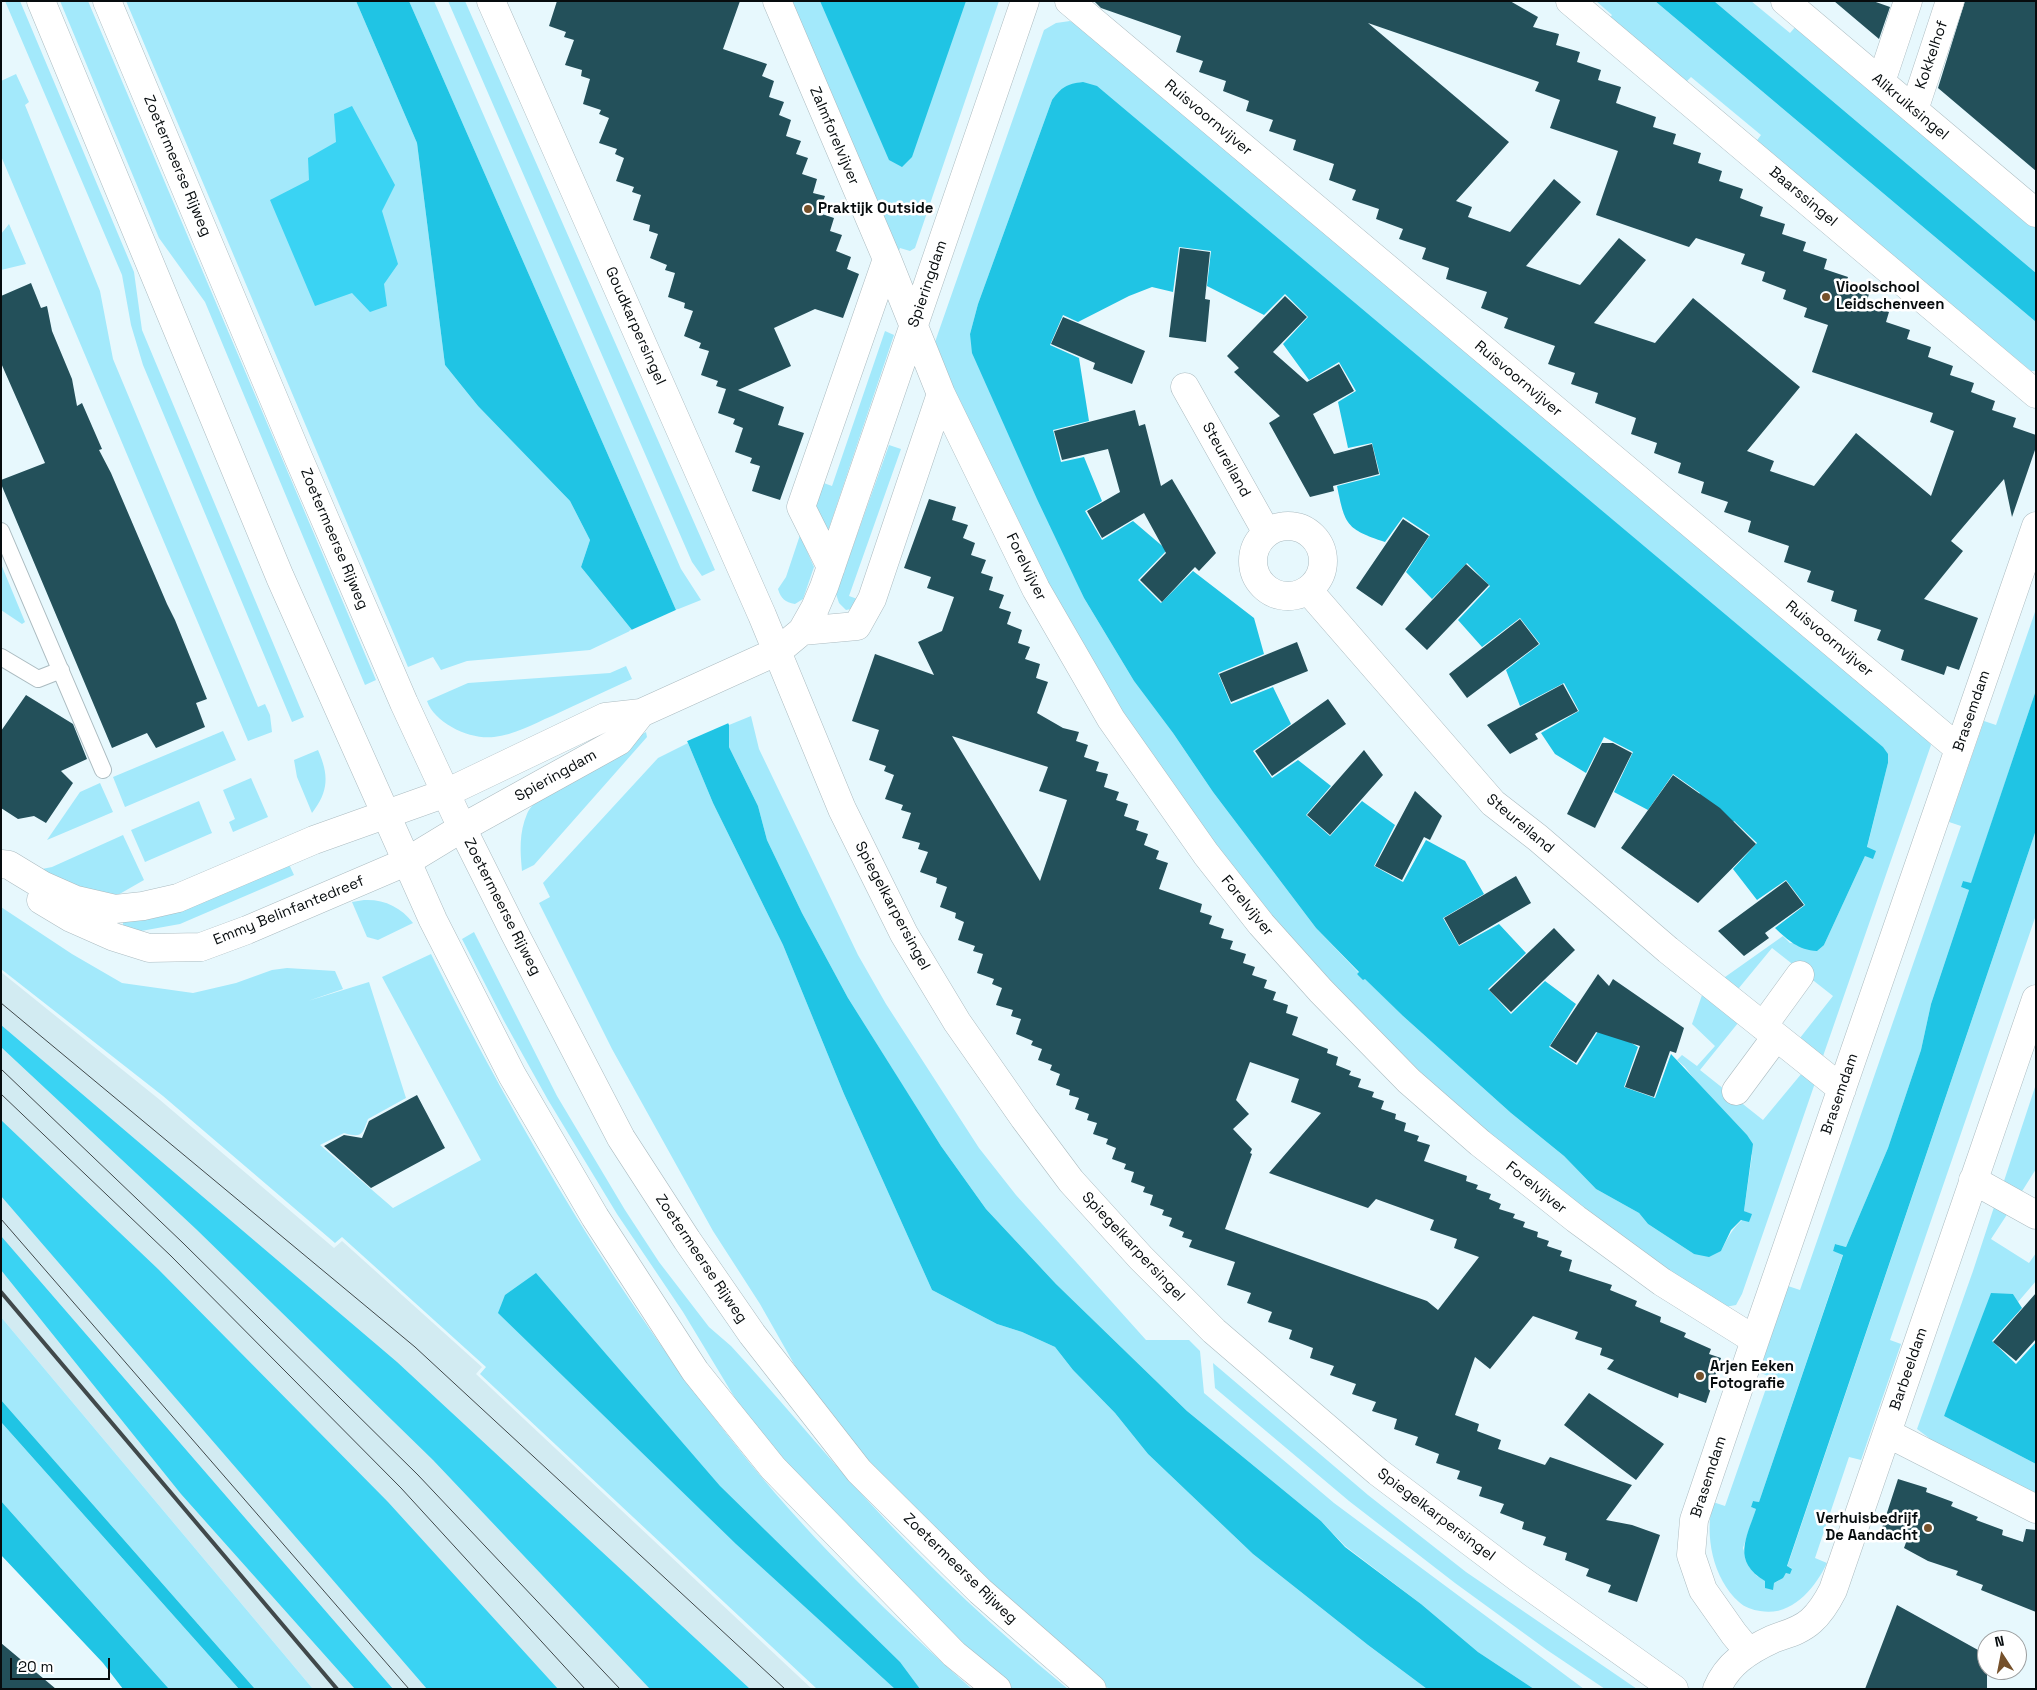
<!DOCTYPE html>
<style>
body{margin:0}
#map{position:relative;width:2037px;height:1690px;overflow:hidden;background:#e7f8fd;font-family:"Space Grotesk",sans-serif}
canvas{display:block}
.frame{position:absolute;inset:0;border:2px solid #070c0e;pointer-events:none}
.north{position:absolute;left:1977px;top:1630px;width:50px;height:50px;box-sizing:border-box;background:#fff;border:1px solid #9c9e9f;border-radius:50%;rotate:349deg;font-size:14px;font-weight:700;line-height:20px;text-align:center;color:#070c0e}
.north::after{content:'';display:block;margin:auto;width:18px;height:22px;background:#75512b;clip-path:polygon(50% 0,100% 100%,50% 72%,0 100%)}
.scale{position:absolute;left:10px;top:1658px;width:100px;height:22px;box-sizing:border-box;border:2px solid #070c0e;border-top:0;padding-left:6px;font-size:15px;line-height:18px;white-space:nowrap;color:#070c0e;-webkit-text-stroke:4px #fff;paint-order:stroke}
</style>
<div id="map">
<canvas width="2037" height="1690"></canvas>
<div class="frame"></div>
<div class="north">N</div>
<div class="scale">20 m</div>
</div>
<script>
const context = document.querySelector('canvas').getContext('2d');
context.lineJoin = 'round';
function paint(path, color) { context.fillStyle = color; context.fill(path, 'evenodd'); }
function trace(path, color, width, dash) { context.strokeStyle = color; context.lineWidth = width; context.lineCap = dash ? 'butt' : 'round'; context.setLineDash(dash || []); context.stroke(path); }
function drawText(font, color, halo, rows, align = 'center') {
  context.font = font + ' "Space Grotesk",sans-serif'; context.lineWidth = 5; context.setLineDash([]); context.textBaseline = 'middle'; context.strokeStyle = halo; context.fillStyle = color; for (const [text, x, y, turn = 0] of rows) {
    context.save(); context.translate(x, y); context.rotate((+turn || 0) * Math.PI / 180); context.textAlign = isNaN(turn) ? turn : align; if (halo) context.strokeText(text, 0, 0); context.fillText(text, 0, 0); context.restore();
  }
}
paint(new Path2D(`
 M1,972L160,1100L334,1248L342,1241L482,1367L476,1374L812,1689H313L1,1317Z`), '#d2ebf2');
paint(new Path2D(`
 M5,1H20L134,272L142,330L304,717L292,722L143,365L131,325L122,275Z
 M60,1H88L376,680L365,685L205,302L159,238Z
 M126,1H356L417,143L445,365L478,406L570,501L590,540L581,567L632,630L590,650L467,661L441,670L433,657L408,667Z
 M409,1H434L681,569L701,600L676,610Z
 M448,1H465L715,570L702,576L692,562Z
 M783,1H999L915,248L910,251L900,248L895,262Z
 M1596,1H1655L2036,322V371H2031L1755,143L1761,135L1691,77L1684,84L1608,20L1612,15Z
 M1714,1H1751L1790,33L1797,25L2036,226V273Z
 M1070,21L1085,30L1923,734L1931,745L1821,1062L1796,1043L1833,996L1772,948L1734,994L1718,982L1783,936L1790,943L1824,945L1865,856L1888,763L1052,100L978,304L970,334L1084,598L1134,681L1173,733L1213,792L1316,928L1359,973L1357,974L1365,978L1403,1016L1511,1113L1564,1156L1596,1189L1639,1213L1648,1224L1694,1254L1721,1251C1729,1235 1735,1223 1751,1214L1744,1211L1752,1155L1685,1067L1677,1060L1682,1055L1697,1066L1715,1046L1692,1024L1702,995L1738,1023L1700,1070L1763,1120L1802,1073L1815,1083L1742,1294L1736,1305L1725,1307L1557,1196L1348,1011L1203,838L1083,655L938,359L935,342L1044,30L1056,23Z
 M16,74L29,102L25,105L100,291L113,359L258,707L265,704L270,715L272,732L248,741L1,156V81Z
 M9,224L26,264L1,270V234Z
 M885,331L894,335L828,531L821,527L811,501L818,481L832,486Z
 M889,445L901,449L849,596L863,601L851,609L846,610L839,603L836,594Z
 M800,535L814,567L803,599L795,604C785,602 781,599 778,589L786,577Z
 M1,564L25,622L22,624L1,610Z
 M2036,609V690L1971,884L1963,881L1961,887L1969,890L1931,1004L1921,1050L1888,1148L1846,1247L1835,1244L1833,1251L1843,1254L1759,1502L1753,1501L1751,1507L1756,1509L1743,1548L1750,1568L1757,1576L1766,1581L1774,1583L1778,1581L1792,1568L1787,1567L2036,830V915L1890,1340L1901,1344L1861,1460L1849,1457L1815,1558L1827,1563C1815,1588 1792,1617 1760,1611C1753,1610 1744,1607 1739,1602C1713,1579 1704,1535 1713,1502L1725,1506L1770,1377L1759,1372L1788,1286L1800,1290L1961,826L1949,822L1984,721L1996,725Z
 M626,666L632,679C606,691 579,703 552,716C533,724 514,735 494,737C471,740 435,724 427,701L468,683L610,673Z
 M751,716L759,749L858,955L886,1004L979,1148L1016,1195L1146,1340H1189L1200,1351L1204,1393L1334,1503L1584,1689H1534L1478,1652L1421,1604L1345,1546L1321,1521L1187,1411L1056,1284L986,1209L941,1146L898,1078L848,998L802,913L767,840L758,806L729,747V725Z
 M223,731L236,760L125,807L113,777Z
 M646,732L647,737L534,865L522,871C520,851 519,833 527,814C538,788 619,747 646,732Z
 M688,743L713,803L783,945L844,1094L932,1290L997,1324L1022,1332L1055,1347L1073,1370L1115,1413L1148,1454L1253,1554L1368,1645L1427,1689H1109L1004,1600L867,1462L798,1371L760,1304L713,1231L612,1049L539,903L550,897L543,883L658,758Z
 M318,750C329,775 329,791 312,813L297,777L294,760Z
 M251,778L268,817L233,832L229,822L235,819L223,790Z
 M100,783L113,812L47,840L80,792Z
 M199,801L212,833L145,862L131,830Z
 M123,835L144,880L116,896H100L32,871L52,867Z
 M287,860L294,875L180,924L141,931L123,928V919Z
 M364,900C384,899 401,907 413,923L378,940L367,937L352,902Z
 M1,907L72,954L122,983L193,993L236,983L272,970L287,968L335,971L343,989L308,1001L369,982L406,1098L368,1119C362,1135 362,1138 344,1133L320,1145L393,1208L481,1160L382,977L431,954C520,1133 623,1306 749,1462C816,1544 893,1619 972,1689H817L480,1374L486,1367L342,1237L335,1243L163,1096L1,969Z
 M474,932L557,1096L625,1210L659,1262L709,1327L731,1346C778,1397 822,1451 869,1502C930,1569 998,1632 1068,1689H1009L833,1520L744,1413L683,1312L617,1214L548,1100L504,1021L462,939Z
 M2036,1084V1169L2019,1196L2002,1187Z
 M1995,1204L2008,1213L1991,1239L2029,1263L2036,1253V1281L2018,1302L2013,1294L1944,1416L2036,1464V1500L1928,1443L1929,1438L1917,1429L1973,1271Z
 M1,1317L313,1689H255L1,1400Z
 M1213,1363L1368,1495L1466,1572L1637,1689H1605L1547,1650L1455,1583L1349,1501L1215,1388Z
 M1,1422L239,1689H169L1,1501Z`), '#a3e9fb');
paint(new Path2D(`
 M352,106L395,185L382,211L398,264L384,284L387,306L370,312L352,293L315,306L270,200L309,180L308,158L336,142L334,114Z
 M1,1025L397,1362L750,1689H650L433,1460L196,1229L1,1047Z
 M1,1120L158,1269L388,1502L558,1689H427L1,1196Z
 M1,1236L393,1689H355L181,1494L1,1270Z`), '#3ad3f3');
paint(new Path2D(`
 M356,1H409L676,610L729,725V747L758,806L767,840L802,913L848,998L941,1146L986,1209L1056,1284L1187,1411L1321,1521L1345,1547L1421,1604L1478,1652L1534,1689H1427L1368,1645L1253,1554L1148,1454L1115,1413L1073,1370L1055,1347L1022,1332L997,1324L932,1290L844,1094L783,945L713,803L688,743L632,630L581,567L590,540L570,501L478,406L445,365L417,143Z
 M820,1H966L912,157L902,167L889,160Z
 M1655,1H1714L2036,273V322Z
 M1083,82L1097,86L1883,747L1888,754V763L1867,847L1876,851L1873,859L1865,856L1824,945L1817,951C1798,950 1788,940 1775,928L1805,905L1786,880L1757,900L1733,869L1757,843L1734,821L1715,840L1682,818L1700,793L1673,774L1648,810L1614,792L1633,752L1604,737L1586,773L1555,754L1541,733L1579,711L1564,683L1520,706L1506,670L1540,644L1520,618L1482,647L1458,620L1490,586L1467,563L1432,599L1406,572L1430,535L1403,517L1385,542C1346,529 1345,525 1337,486L1380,475L1372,443L1348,448L1338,402L1356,391L1339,362L1309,380L1283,344L1308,317L1285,294L1264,315L1207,286L1211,251L1179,247L1173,292L1152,287L1129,296L1078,322L1063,315L1050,345L1079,358L1089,421L1053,430L1061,462L1084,457L1102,501L1085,511L1102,540L1133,521L1167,550L1138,580L1161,603L1193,571L1254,618L1264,654L1218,673L1231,704L1273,687L1291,724L1253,751L1272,778L1298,760L1331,786L1306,815L1330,836L1362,801L1395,825L1374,866L1403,882L1426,840L1465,861L1484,894L1443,918L1459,946L1499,924L1526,953L1488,989L1511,1014L1545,981L1576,1004L1549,1047L1577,1065L1602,1025L1638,1047L1624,1087L1655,1098L1671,1054L1747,1135L1753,1144L1744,1211L1752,1214L1749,1222L1741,1220L1731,1230L1721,1251L1709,1257L1694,1254L1648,1224L1639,1213L1596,1189L1564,1156L1511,1113L1403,1016L1365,979L1363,980L1357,974L1359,972L1316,928L1213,792L1173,733L1134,681L1084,598L1037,499L972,353L970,334L978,304L1052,100C1062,87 1066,84 1083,82Z
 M2036,690V830L1787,1566L1792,1569L1790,1574L1786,1573L1783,1578L1774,1583L1773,1590L1765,1588V1581C1732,1561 1746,1539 1756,1509L1751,1507L1753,1501L1759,1502L1843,1255L1833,1251L1835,1244L1846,1247L1888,1148L1921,1050L1931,1004L1969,890L1961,887L1963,881L1971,883Z
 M536,1273L720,1486L900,1662L920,1689H895L736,1544L498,1313L505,1295Z
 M1991,1293L2013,1294L2022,1308L1992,1341L2016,1364L2036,1342V1464L1944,1416Z
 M1,1400L255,1689H239L1,1422Z
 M1,1501L169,1689H123L103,1663L1,1555Z`), '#20c4e4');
paint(new Path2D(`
 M678,609L731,722L685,742L629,631Z`), '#e7f8fd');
paint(new Path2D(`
 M557,1H740L723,49L767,64L762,76L774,81L769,97L784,102L779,115L791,120L786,136L801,141L796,154L808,158L802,174L817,179L813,193L825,196L819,213L834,218L830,231L842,235L836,251L851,257L847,269L859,274L843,318L815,309L774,328L791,366L738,390L784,407L778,425L804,433L780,500L752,491L760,466L750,463L752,458L735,452L743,428L733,424L735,419L718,413L726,389L716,386L718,381L701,375L709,351L699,348L701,343L684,336L693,311L684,308L685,303L668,297L675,273L665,270L667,265L650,258L658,234L649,231L650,225L633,220L641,195L632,192L634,187L616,181L624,158L615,154L617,149L599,143L609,118L599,114L601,110L583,104L590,79L581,76L582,70L565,65L574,40L564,37L566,32L549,26Z
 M1094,1H1510L1538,17L1533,27L1559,34L1556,45L1580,52L1577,62L1601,70L1598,80L1621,87L1616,103L1656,117L1653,127L1676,134L1673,144L1701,153L1698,163L1722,171L1719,181L1743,189L1740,198L1763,207L1760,216L1785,224L1782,234L1806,242L1803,251L1827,259L1824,269L1848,277L1845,287L1869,294L1866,304L1889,312L1886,322L1910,330L1907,339L1931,347L1928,357L1953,366L1950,375L1974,383L1971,392L1995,401L1992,410L2016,418L2013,427L2036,435V447L2012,517L2004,479L1951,541L1963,551L1924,599L1978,618L1959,670L1947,666L1944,675L1901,660L1904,650L1877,640L1881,630L1854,621L1857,610L1831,601L1834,591L1807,582L1811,571L1784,562L1789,546L1748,532L1751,521L1724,512L1728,502L1701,493L1704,482L1678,473L1681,463L1654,453L1657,443L1631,434L1636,418L1595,403L1598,393L1571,384L1575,373L1548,364L1555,346L1504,328L1508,318L1481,308L1487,292L1446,279L1449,268L1422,259L1426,248L1399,239L1403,229L1376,219L1379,209L1352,200L1356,190L1329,180L1334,164L1293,150L1296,140L1269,131L1273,120L1246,111L1249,101L1223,91L1226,81L1199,72L1203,61L1176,52L1181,36L1101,8ZM1368,23L1539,82L1535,91L1560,100L1550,128L1618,151L1596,215L1689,247L1696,238L1745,254L1741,264L1765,272L1762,281L1786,290L1783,299L1807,308L1804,317L1828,325L1812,372L1933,413L1930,422L1954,431L1931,496L1856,433L1814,486L1770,471L1774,461L1747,451L1800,387L1693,298L1655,343L1594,323L1646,260L1619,238L1580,285L1526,266L1581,202L1554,179L1510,232L1468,217L1472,207L1456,201L1509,142Z
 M1834,1H1873L1890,7L1879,39Z
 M1965,1H2036V171L1938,88Z
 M1180,248L1210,252L1205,299L1210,300L1206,342L1169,337Z
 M31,283L41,308L47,306L52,331L72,379L77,406L82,403L102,449L99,450L111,473L167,604L175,620L207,699L196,703L205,727L156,748L147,733L112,748L1,484V480L45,463L1,363V296Z
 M1285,296L1307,317L1273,352L1307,382L1339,364L1354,391L1313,414L1334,454L1372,444L1379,474L1333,486L1334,491L1310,497L1269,423L1280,416L1234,372L1239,368L1227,356Z
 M1063,317L1145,351L1132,384L1093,369L1095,363L1051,344Z
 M1135,410L1139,426L1145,424L1161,486L1172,479L1216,553L1199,571L1195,567L1162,602L1140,580L1166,553L1144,513L1102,538L1087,511L1120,492L1108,449L1062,460L1054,431Z
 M929,499L956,507L952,520L968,525L963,538L975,543L971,555L986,560L981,573L993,577L989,590L1004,595L999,608L1011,612L1007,624L1022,630L1018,643L1030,647L1025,659L1040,664L1036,678L1048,682L1037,713L1063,728L1079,732L1076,741L1088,745L1084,757L1099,762L1096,771L1108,774L1104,787L1119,792L1116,800L1128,804L1124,816L1139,821L1136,830L1148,834L1144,845L1159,851L1156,859L1168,863L1159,889L1202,904L1200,912L1212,916L1209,924L1224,929L1221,938L1233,941L1230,949L1246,954L1243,963L1255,967L1252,975L1267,980L1264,988L1276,992L1273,1000L1288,1005L1286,1013L1298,1017L1292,1035L1328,1049L1327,1053L1338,1057L1336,1065L1351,1071L1349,1075L1361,1079L1358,1087L1374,1092L1372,1097L1384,1101L1381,1109L1396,1114L1395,1119L1406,1123L1404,1131L1419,1136L1417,1141L1430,1145L1424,1161L1467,1176L1466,1181L1478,1185L1476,1189L1491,1194L1489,1199L1501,1204L1499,1209L1515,1214L1513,1218L1525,1222L1523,1227L1538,1232L1537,1237L1549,1241L1547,1246L1562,1251L1560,1256L1572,1260L1569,1271L1612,1285L1610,1290L1637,1301L1635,1306L1661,1317L1660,1322L1686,1333L1684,1337L1711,1349L1709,1354L1721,1358L1706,1403L1679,1393L1678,1398L1607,1369L1614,1360L1600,1355L1602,1348L1575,1339L1578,1332L1533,1316L1490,1369L1475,1357L1455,1415L1479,1424L1477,1431L1501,1440L1498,1449L1545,1465L1550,1457L1632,1485L1606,1520L1632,1525L1660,1535L1637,1602L1608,1592L1611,1585L1586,1576L1589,1569L1565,1560L1567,1553L1543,1545L1546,1537L1522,1529L1524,1522L1500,1513L1504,1504L1479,1496L1482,1487L1457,1479L1460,1471L1436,1463L1439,1454L1415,1445L1418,1437L1394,1429L1397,1419L1372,1411L1376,1402L1352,1394L1356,1384L1330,1375L1334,1366L1310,1358L1313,1348L1289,1339L1292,1330L1268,1322L1272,1312L1247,1303L1251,1293L1227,1285L1235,1262L1189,1247L1192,1240L1182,1237L1184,1232L1169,1226L1172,1218L1162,1215L1164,1210L1150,1205L1153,1195L1143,1192L1145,1187L1131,1182L1134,1172L1124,1169L1126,1164L1112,1159L1116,1148L1106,1144L1108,1139L1093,1134L1097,1123L1087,1120L1089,1114L1075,1109L1079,1098L1069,1095L1070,1090L1056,1085L1060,1074L1050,1070L1052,1065L1038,1060L1042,1049L1031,1045L1033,1041L1016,1034L1021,1019L1011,1016L1013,1010L996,1005L1002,988L992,984L994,979L977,973L983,954L973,951L975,946L958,940L964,922L955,918L956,913L940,907L947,887L936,883L937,878L920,872L928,852L918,849L920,843L902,838L911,813L901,810L903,805L885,799L894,775L884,771L886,766L869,760L879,730L852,721L875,654L934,675L918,642L942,631L954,597L927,588L931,577L904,568ZM952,736L1048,767L1039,791L1067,800L1040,881ZM1250,1062L1299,1079L1291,1102L1321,1113L1269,1173L1368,1208L1376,1199L1434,1220L1430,1230L1457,1239L1454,1248L1479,1257L1438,1310L1427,1301L1225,1229L1252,1154L1250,1153L1252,1149L1233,1129L1249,1114L1236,1100Z
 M1403,519L1429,536L1382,606L1356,588Z
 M1466,564L1489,585L1427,650L1405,629Z
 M1520,619L1539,644L1467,698L1449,674Z
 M1297,642L1308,671L1231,702L1219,674Z
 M1563,684L1578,711L1535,734L1538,739L1510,754L1487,725Z
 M26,695L73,724L87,759L61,771L73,783L46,823L34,816L18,819L1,808V731Z
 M1328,699L1346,724L1272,776L1255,751Z
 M1602,743H1613L1632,753L1595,828L1567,814Z
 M1364,750L1383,775L1330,835L1307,815Z
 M1673,775L1720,808L1756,844L1698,903L1621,848Z
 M1415,791L1442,816L1430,840L1424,837L1402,880L1375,866Z
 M1516,876L1531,903L1459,945L1444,918Z
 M1786,881L1804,905L1765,933L1769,938L1744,956L1718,931Z
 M1554,928L1575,950L1511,1012L1489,990Z
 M1598,974L1609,986L1613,979L1684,1028L1676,1053L1670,1051L1654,1097L1625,1087L1640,1046L1596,1032L1576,1063L1550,1046Z
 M417,1095L445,1148L371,1188L324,1146L344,1135L362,1138L369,1121Z
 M2036,1293V1339L2016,1361L1993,1342Z
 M1589,1393L1664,1444L1636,1480L1564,1425Z
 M1898,1479L1927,1488L1926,1492L1953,1502L1951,1506L1978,1517L1976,1520L2003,1530L2002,1535L2023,1542L2026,1529L2036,1530V1612L1981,1590L1983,1585L1956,1575L1958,1571L1928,1561L1904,1548L1908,1537L1882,1528Z
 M1897,1605L1987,1655V1689H1865Z
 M1,1643L56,1689H1Z`), '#23505a');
const service = new Path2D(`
 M1,531L103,770
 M1,657L38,679L61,670`);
const minor = new Path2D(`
 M491,1L762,615L842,809L904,934L957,1022L1024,1118L1071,1181L1141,1258L1214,1331L1378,1472L1517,1577L1674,1689
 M777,1L887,259L941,394L1036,589L1111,719L1206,854L1261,924L1321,991L1409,1081L1480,1143L1576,1219L1662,1282L1755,1340
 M1069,1L1959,749
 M1570,1L2036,394
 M1785,1L2036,213
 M1881,82L1908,1
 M1914,110L1950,1
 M1185,387L1267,533
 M1253 561a35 35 0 1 1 70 0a35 35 0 1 1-70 0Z
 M831,567L801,507L887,259
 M1308,590L1493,803L1538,838L1668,950L1842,1089
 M802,631L857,626L872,599L941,394
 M1,864L9,865L42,885L76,900L115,909L143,906L178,898L314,840L446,793L605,717L641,713L778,651L802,631L815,608L824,587L1025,1
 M41,900L71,918L114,937L149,948L201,947L247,930L406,862L462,828L619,741L641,713
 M1763,1026L1800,975
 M1736,1091L1776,1037
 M1973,1180L2036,1215
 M1887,1433L2036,1509
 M1749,1652L1734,1634L1703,1590L1691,1555L1694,1520L1755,1340L2036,526
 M1717,1689C1727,1664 1749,1650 1773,1639C1786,1634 1800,1631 1811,1621C1821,1612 1827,1602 1833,1590L2036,999`);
const secondary = new Path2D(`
 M41,1L280,577L433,920L512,1075L595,1217L695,1371L773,1468L954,1654L997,1689
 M107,1L299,459L404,703L462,828L515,934L621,1138L687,1240L752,1334L859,1471L980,1591L1092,1689`);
trace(service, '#abbbc0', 18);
trace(minor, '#abbbc0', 29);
trace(secondary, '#abbbc0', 29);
trace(service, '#fff', 16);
trace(minor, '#fff', 28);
trace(secondary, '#fff', 28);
trace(new Path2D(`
 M1,1003L415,1347L785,1689
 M1,1069L183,1243L418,1475L620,1689
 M1,1094L171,1256L401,1488L585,1689
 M1,1219L409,1689`), '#41494b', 1);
trace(new Path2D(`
 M1,1292L337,1689`), '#41494b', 4);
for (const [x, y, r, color] of [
 [808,209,5,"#75512b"],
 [1826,297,5,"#75512b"],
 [1700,1376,5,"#75512b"],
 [1928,1528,5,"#75512b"]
]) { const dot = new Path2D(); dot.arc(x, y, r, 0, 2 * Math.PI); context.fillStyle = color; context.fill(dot); trace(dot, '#fff', 2); }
drawText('15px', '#070c0e', '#fff', [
 ["Kokkelhof",1932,55,-71],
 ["Alikruiksingel",1910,107,40],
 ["Ruisvoornvijver",1208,118,40],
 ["Zalmforelvijver",834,136,67],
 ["Zoetermeerse Rijweg",177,166,67],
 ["Baarssingel",1803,197,40],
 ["Spieringdam",928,284,-71],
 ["Goudkarpersingel",635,326,66],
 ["Ruisvoornvijver",1518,379,40],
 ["Steureiland",1226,460,61],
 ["Zoetermeerse Rijweg",334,539,67],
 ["Forelvijver",1026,567,64],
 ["Ruisvoornvijver",1829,639,40],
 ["Brasemdam",1972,711,-71],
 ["Spieringdam",556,776,-29],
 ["Steureiland",1520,824,40],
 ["Spiegelkarpersingel",892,906,62],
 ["Forelvijver",1247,906,51],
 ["Zoetermeerse Rijweg",502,907,63],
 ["Emmy Belinfantedreef",289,911,-22],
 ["Brasemdam",1840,1094,-71],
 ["Forelvijver",1536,1188,39],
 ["Spiegelkarpersingel",1133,1247,47],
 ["Zoetermeerse Rijweg",701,1259,56],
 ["Barbeeldam",1909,1369,-71],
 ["Brasemdam",1709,1477,-72],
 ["Spiegelkarpersingel",1436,1515,37],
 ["Zoetermeerse Rijweg",960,1569,44]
]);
drawText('bold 15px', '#070c0e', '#fff', [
 ["Praktijk Outside",818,209],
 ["Vioolschool",1836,288],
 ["Leidschenveen",1836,305],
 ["Arjen Eeken",1710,1367],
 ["Fotografie",1710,1384],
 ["Verhuisbedrijf",1918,1519,"right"],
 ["De Aandacht",1918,1536,"right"]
], 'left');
</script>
